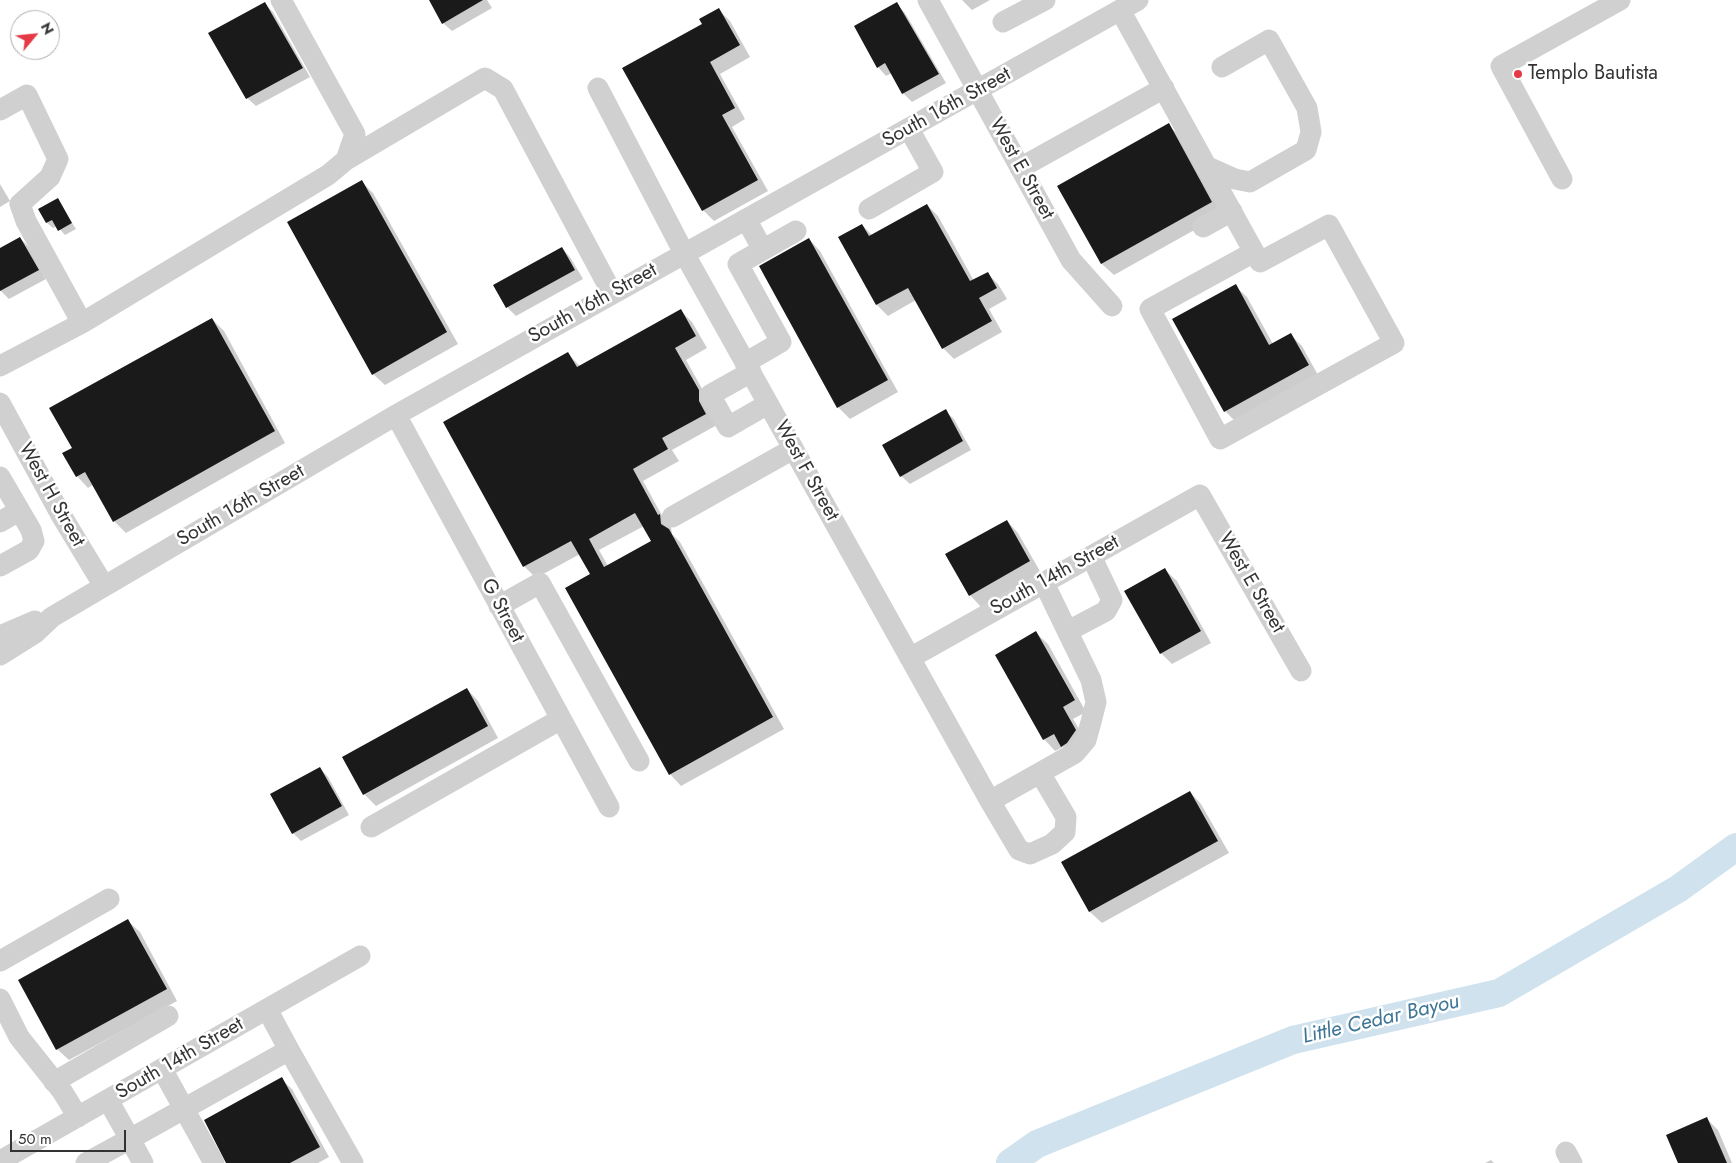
<!DOCTYPE html>
<style>
body{margin:0}
#map{position:relative;width:1736px;height:1163px;overflow:hidden;background:#fff;font-family:Jost,sans-serif}
canvas{display:block}
.north{position:absolute;left:10px;top:10px;width:50px;height:50px;box-sizing:border-box;background:#fff;border:1px solid #adadad;border-radius:50%;rotate:62deg;font-size:14px;font-weight:700;line-height:20px;text-align:center;color:#333}
.north::after{content:'';display:block;margin:auto;width:18px;height:22px;background:#e63946;clip-path:polygon(50% 0,100% 100%,50% 72%,0 100%)}
.scale{position:absolute;left:10px;top:1130px;width:116px;height:22px;box-sizing:border-box;border:2px solid #333;border-top:0;padding-left:6px;font-size:15px;line-height:18px;white-space:nowrap;color:#333;-webkit-text-stroke:4px #fff;paint-order:stroke}
</style>
<div id="map">
<canvas width="1736" height="1163"></canvas>
<div class="north">N</div>
<div class="scale">50 m</div>
</div>
<script>
const context = document.querySelector('canvas').getContext('2d');
context.lineJoin = 'round';
function paint(path, color) { context.fillStyle = color; context.fill(path, 'evenodd'); }
function trace(path, color, width, dash) { context.strokeStyle = color; context.lineWidth = width; context.lineCap = dash ? 'butt' : 'round'; context.setLineDash(dash || []); context.stroke(path); }
function drawText(font, color, halo, rows, align = 'center') {
  context.font = font + ' Jost,sans-serif'; context.lineWidth = 5; context.setLineDash([]); context.textBaseline = 'middle'; context.strokeStyle = halo; context.fillStyle = color; for (const [text, x, y, turn = 0] of rows) {
    context.save(); context.translate(x, y); context.rotate((+turn || 0) * Math.PI / 180); context.textAlign = isNaN(turn) ? turn : align; if (halo) context.strokeText(text, 0, 0); context.fillText(text, 0, 0); context.restore();
  }
}
paint(new Path2D(`
 M430,0H487L492,8L452,31L443,23Z
 M962,0H990L972,10Z
 M265,4L273,12L310,77L256,106L247,98Z
 M896,4L905,13L946,83L912,102L903,93L892,73L886,76L878,67Z
 M719,10L730,21L750,57L720,74L745,119L732,127L768,191L714,221L703,210L704,24Z
 M1168,125L1180,136L1223,214L1114,275L1102,264L1059,186Z
 M362,182L373,193L458,344L385,385L373,374Z
 M0,184L10,201L0,207Z
 M57,200L76,229L65,235L57,226L53,228L47,223L40,209Z
 M927,205L938,216L974,281L987,273L998,284L1007,299L989,309L1002,332L954,359L943,348L916,300L888,316L877,305L862,225L873,236Z
 M20,238L29,247L46,279L9,299L0,290V250Z
 M809,239L820,251L898,392L850,419L838,407Z
 M562,248L570,257L583,279L516,316L507,307L495,285Z
 M1235,286L1247,297L1273,344L1290,334L1302,346L1319,377L1237,423L1225,411Z
 M681,311L692,322L707,348L686,360L710,403L717,425L672,450L679,461L643,481L665,521L671,527L672,534L680,542L784,729L681,786L670,774L592,575L580,554L536,578L524,566L445,422L568,354L580,366ZM644,526L652,541L608,566L599,550Z
 M212,319L224,331L285,443L126,533L114,521L94,484L88,488L77,476Z
 M945,411L954,419L971,450L910,484L901,476Z
 M1007,521L1018,533L1041,573L981,607L970,595Z
 M1165,570L1177,581L1211,643L1172,664L1161,653Z
 M1036,633L1048,644L1086,712L1073,719L1087,742L1074,757L1063,747L1055,751L1044,739Z
 M467,689L478,701L498,738L376,806L364,794Z
 M320,768L328,777L349,815L301,841L293,833Z
 M1190,792L1201,804L1229,853L1102,923L1090,912L1063,862Z
 M128,921L140,932L177,1001L69,1060L57,1049Z
 M281,1079L292,1089L329,1157L318,1163H228Z
 M1706,1118L1718,1130L1732,1163H1680Z
 M1491,1160L1494,1163H1485Z`), '#0003');
trace(new Path2D(`
 M1010,1163L1037,1144L1293,1040L1499,993L1678,889L1736,847`), '#cfe2ee', 28);
paint(new Path2D(`
 M429,0H483L442,24Z
 M265,2L303,68L246,99L208,33Z
 M897,2L939,74L902,94L885,63L877,68L854,26Z
 M719,8L740,45L710,62L735,108L722,115L758,180L702,211L622,68L702,24L699,19Z
 M1169,123L1212,202L1101,264L1057,186Z
 M362,180L447,332L372,375L287,222Z
 M58,198L72,223L58,231L52,220L46,223L38,209Z
 M927,204L970,281L988,272L997,288L979,298L992,321L942,349L908,288L876,305L838,237L862,224L869,236Z
 M20,237L39,270L0,291V248Z
 M809,238L888,380L837,408L759,266Z
 M562,247L575,270L506,308L493,285Z
 M1236,284L1269,345L1291,333L1309,365L1224,412L1172,319Z
 M681,309L696,336L675,348L699,390V401L706,414L662,438L668,449L633,469L658,515L660,514L661,524L669,529L773,717L669,775L565,588L590,574L571,541L523,567L443,422L568,352L577,367ZM635,513L651,541L604,567L589,539Z
 M212,318L275,431L113,522L85,472L76,477L62,453L72,448L49,408Z
 M946,409L963,441L900,477L882,445Z
 M1007,520L1030,561L969,596L945,554Z
 M1165,568L1201,631L1160,654L1124,591Z
 M1036,631L1075,700L1063,707L1076,730L1067,743L1061,747L1054,734L1043,740L995,655Z
 M467,688L488,726L363,795L342,757Z
 M320,767L342,806L292,834L270,794Z
 M1190,791L1218,841L1089,912L1061,862Z
 M128,919L167,989L56,1050L18,980Z
 M282,1077L320,1147L290,1163H226L204,1120Z
 M1707,1117L1727,1163H1678L1666,1135Z`), '#1a1a1a');
trace(new Path2D(`
 M928,0L1071,260L1112,306
 M1120,10L1254,252L1150,309L1220,439L1394,343L1329,225L1260,262L1254,252
 M1003,22L1045,0
 M598,88L684,253L990,801L1019,850L1030,854L1052,844L1065,832L1066,817L1040,773
 M0,110L27,95L58,159L50,177L20,204L26,221L82,323L0,366
 M346,160L485,78L503,89L612,293
 M1208,167L1235,179L1250,182L1306,150L1311,132L1307,108L1269,40L1222,67
 M1020,168L1164,88
 M1562,179L1501,66L1620,0
 M869,209L933,172L909,129
 M746,219L763,250
 M1203,227L1232,211
 M82,323L328,175L346,160L355,134L281,0
 M745,363L781,342L738,264L796,231
 M751,372L710,395L728,427L768,404
 M0,403L61,515L104,586
 M396,415L609,807
 M0,477L31,530L34,541L29,550L0,566
 M672,517L793,449
 M0,522L19,511
 M499,606L540,583L639,761
 M1068,631L1106,611L1112,600L1091,556
 M0,636L35,621
 M0,655L35,633L52,617L396,415L1138,0
 M910,658L1200,495L1301,671
 M990,801L1075,753L1086,740L1091,722L1096,702L1091,680L1044,583
 M371,827L561,719
 M0,961L109,899
 M0,999L19,1037L62,1091L78,1117
 M289,1050L353,1163
 M162,1069L214,1163
 M54,1082L168,1016
 M108,1100L130,1139L289,1050L267,1009
 M1566,1152L1572,1163
 M0,1161L360,956
 M86,1163L130,1139L143,1163`), '#d0d0d0', 21);
for (const [x, y, r, color] of [
 [1518,74,5,"#e63946"]
]) { const dot = new Path2D(); dot.arc(x, y, r, 0, 2 * Math.PI); context.fillStyle = color; context.fill(dot); trace(dot, '#fff', 2); }
drawText('20px', '#333', '#fff', [
 ["Templo Bautista",1528,74]
], 'left');
drawText('20px', '#333', '#fff', [
 ["South 16th Street",947,108,-29],
 ["West E Street",1021,169,61],
 ["South 16th Street",593,304,-29],
 ["West F Street",806,471,61],
 ["West H Street",51,495,61],
 ["South 16th Street",241,506,-30],
 ["South 14th Street",1055,576,-29],
 ["West E Street",1251,583,60],
 ["G Street",502,611,62],
 ["South 14th Street",180,1059,-30]
]);
drawText('italic 21px', '#3f7597', '#fff', [
 ["Little Cedar Bayou",1381,1020,-13]
]);
</script>
